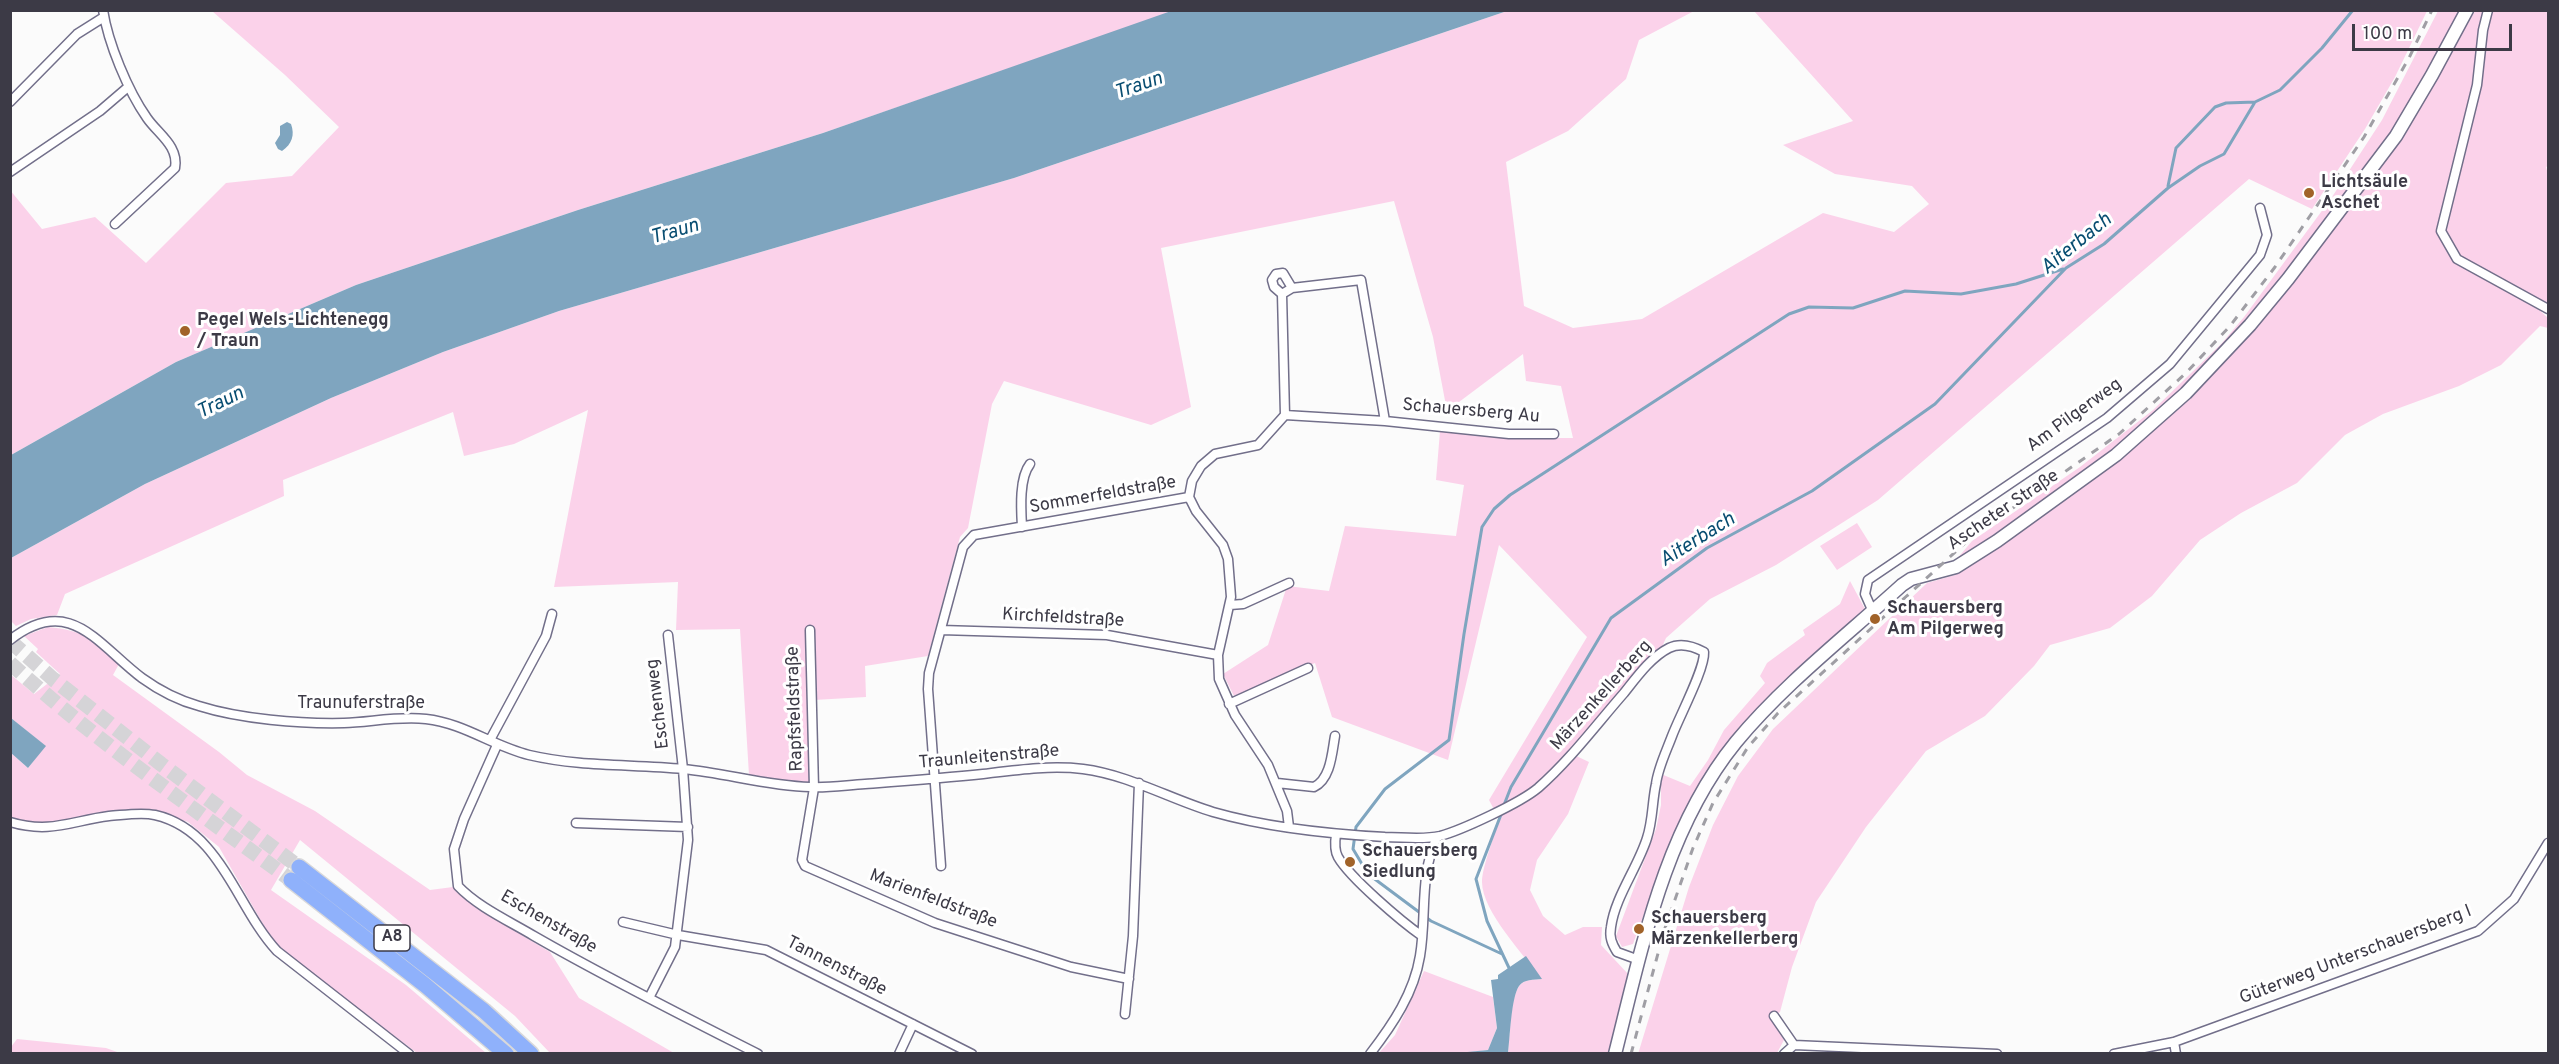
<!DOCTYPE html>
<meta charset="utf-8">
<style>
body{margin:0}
#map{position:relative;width:2559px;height:1064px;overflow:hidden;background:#fbfbfb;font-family:Overpass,sans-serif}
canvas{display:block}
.frame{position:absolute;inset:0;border:12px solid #3c3a46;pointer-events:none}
.scale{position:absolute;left:2352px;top:24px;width:160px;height:27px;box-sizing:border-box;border:3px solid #3c3a46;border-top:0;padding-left:8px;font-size:18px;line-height:21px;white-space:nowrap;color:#3c3a46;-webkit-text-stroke:4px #fff;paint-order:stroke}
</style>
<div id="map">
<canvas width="2559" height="1064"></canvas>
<div class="frame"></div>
<div class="scale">100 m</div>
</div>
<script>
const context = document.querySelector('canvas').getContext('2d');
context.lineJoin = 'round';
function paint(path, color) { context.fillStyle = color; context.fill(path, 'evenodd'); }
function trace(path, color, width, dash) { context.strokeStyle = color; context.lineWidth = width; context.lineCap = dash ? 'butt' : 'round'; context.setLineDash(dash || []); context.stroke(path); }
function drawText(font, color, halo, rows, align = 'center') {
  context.font = font + ' Overpass,sans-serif'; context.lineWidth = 6; context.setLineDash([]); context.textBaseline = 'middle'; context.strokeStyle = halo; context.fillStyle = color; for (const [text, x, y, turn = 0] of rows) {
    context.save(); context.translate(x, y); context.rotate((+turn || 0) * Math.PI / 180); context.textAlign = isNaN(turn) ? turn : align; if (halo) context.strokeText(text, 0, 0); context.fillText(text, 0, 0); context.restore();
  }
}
paint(new Path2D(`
 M212,11H1174L823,133L578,210L356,285L176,362L11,455L10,190L42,229L95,217L146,263L226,183L292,176L339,127L285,75Z
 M1507,11H1694L1639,40L1626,79L1568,131L1506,162L1524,306L1573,328L1642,319L1823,213L1894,232L1929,204L1912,186L1835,174L1783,145L1853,121L1754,11H2427L2395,77L2365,129L2312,209L2249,179L1878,500L1776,565L1710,599L1666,638L1661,649L1570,753L1589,762L1568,814L1537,860L1530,890L1543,916L1565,935L1583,927H1602L1601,945L1629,975L1609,1053H1508C1510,1037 1510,999 1519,986C1524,979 1534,980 1541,979C1525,955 1482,912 1482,882C1482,867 1495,835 1499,819L1489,800L1587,637L1499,545L1448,760L1332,717L1315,663L1234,696L1223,674L1268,645L1287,586L1329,591L1345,526L1456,536L1464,485L1436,480L1440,431L1507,438H1573L1561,386L1526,381L1523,354L1447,411L1433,337L1394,201L1161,248L1191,407L1151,425L1004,381L992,404L968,528L960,537L928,656L865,666L866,697L814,700L813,783L779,781L749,775L740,629L676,630L678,582L554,587L588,410L514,444L464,456L453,412L283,480L284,496L65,594L57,615L31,619L16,626L11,621V558L145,484L331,398L443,352L559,311L1014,178Z
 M2438,11H2462L2401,119L2382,147L2240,330L2150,419L2120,444L1972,552L1956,560L1972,541L2080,467L2153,410L2222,343L2244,317L2332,197L2382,120Z
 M2475,11H2548V166L2546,167L2548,174V309L2495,283L2537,308L2548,318V328L2540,326L2501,365L2459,386L2383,414L2345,435L2297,483L2241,513L2200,540L2152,596L2110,628L2050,645L2034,666L1985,716L1926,751L1866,827L1816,902L1792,967L1780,1012L1771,1018L1784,1040L1777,1053L1638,1054L1689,887L1713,825L1738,776L1773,729L1927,583L1955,575L2000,546L2119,460L2189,400L2265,318L2398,144Z
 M1857,523L1872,547L1837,570L1820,546Z
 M1850,581L1865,609L1774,692L1733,736L1707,771L1672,837L1633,944L1622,947L1616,936L1656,829L1661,805V774L1690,786L1708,760L1724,730L1765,683L1760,676L1767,663L1805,635L1803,630L1840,604Z
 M48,627C83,630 95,640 119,664L113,675L219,752L247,775L315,811L430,890L453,887L478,909L550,952L579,998L674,1053H550L515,1016L300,840L271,890L406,985L486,1053H417L307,970L273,942L219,847L188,822L155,811L116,810L66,820L73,829L28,831L11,827V753L28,768L45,746L11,718L10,674L34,694L60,674L36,652L38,649L24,636Z
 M1424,971L1493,997L1497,1028L1488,1050L1457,1054H1378L1395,1035Z
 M17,1039L106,1048L120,1053H11V1047Z`), '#fbd2ea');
paint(new Path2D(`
 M1174,10L1507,11L1014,178L559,311L443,352L331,398L145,484L11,558V455L176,362L356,285L578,210L823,133Z
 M287,122L291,124C295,135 292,144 282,151L278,149L275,143L280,135V126Z
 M11,718L46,746L28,768L11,753Z
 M1526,956L1542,979C1534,980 1524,979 1519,986C1511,998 1510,1038 1508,1053H1457L1488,1050L1497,1028L1491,980L1498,979V975Z`), '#7fa5bf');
trace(new Path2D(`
 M2168,186L2176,148L2215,107L2226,103L2255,102
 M1504,805L1511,787L1611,618L1707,548L1812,491L1935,404L2066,268L2104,244L2168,188L2200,166L2224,154L2255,102L2280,90L2322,48L2353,10
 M1502,812L1476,879L1487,921L1510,970
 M1502,954L1431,921L1368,874L1353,849L1356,827L1385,789L1449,740L1464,634L1482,527L1494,509L1510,495L1789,314L1809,307L1853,308L1905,291L1961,294L2016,284L2063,269`), '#7fa5bf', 3);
trace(new Path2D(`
 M10,641L53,679L161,764L299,867
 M10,663C97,742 196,810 291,880`), '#d5d4d7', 15, [15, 8]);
const minor = new Path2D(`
 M103,10C108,43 128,91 147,118C158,134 179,146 175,168L115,224
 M2488,10L2483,30L2477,85L2441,231L2457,259L2548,309
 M10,102L77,34L104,17
 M10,172L100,111L128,87
 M1282,294L1274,287L1272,280L1276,274L1283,273L1292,288
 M1285,415L1282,294L1292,288L1361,280L1385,421
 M1022,527C1021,509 1019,478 1030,464
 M1230,605L1243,604L1289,583
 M1873,612L1865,594L1868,580L2107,418L2170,364L2260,255L2267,235L2260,208
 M810,630L814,788L802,860L805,866L935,923L1071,967L1129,979
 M941,630L1107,635L1218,655
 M10,640C70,593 98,645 142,678C160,691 177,700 199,706C240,719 300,724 344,723C371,722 398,716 426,719C463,723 493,746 529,755C580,767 632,764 683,769C726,773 767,786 810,787C828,788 847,785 865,784C904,781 944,778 983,774C1016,770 1050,765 1083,769C1129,775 1170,799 1213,812C1269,828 1328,834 1385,837C1402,837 1423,840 1440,836C1462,830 1520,803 1538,788C1570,760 1596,725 1624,693C1636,678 1651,657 1669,648C1681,642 1693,646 1704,652C1705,669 1679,717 1672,736C1666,752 1658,768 1656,784C1652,802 1653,820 1647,838C1638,867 1615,897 1611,927C1609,937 1612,944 1617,952L1639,960
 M1229,704L1308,668
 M490,740L546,636L552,614
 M497,745L464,819L454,849L458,886C478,907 509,921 534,936C607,978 683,1016 758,1054
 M1277,783L1314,787C1331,779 1332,752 1335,736
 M10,822C50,834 71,821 109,816C124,815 141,812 155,815C221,830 236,907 277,951L409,1054
 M576,823L688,827
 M1289,827L1287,811L1268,765L1235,715L1219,679L1218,655L1231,597L1228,559L1223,545L1196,511L1189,497L1192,481L1201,466L1215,454L1258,445L1285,415L1385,421L1509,434H1554
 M1336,834C1335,841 1334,850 1338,857C1350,878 1402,922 1422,936
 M941,866L928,689L929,673L963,547L974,535L1189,497
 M623,922L678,935L766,950L972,1054
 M649,998L675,947L688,840L683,769L668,635
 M1125,1014L1133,936L1139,783
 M1774,1016L1794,1045
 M2174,1042L2176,1054
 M1794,1045L1997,1054
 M899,1054L913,1024
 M1370,1054C1393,1024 1414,993 1420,956C1427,914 1419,876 1437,837
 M1784,1054L1794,1045
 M2114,1054L2174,1042L2478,931L2514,899L2548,843`);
const secondary = new Path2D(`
 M1615,1054C1642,947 1665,829 1736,742C1784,684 1846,636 1902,585L1911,579L1956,567L1997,541L2116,455L2186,393L2250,325L2288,279L2396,136L2432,75L2467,10`);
const motorway = new Path2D(`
 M299,867L484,1011L531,1054
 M291,880L425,985L506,1054`);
trace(minor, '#726f8a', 11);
trace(secondary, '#726f8a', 15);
trace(motorway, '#d8d8da', 18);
trace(minor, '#fff', 8);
trace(secondary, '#fff', 12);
trace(motorway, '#8fb1fb', 15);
trace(new Path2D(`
 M1631,1054L1664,931L1693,848L1713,803L1748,747L1778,713L1974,535L2119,434L2186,373L2230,326L2275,267L2364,137L2409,58L2432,10`), '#9f9ea4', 3, [8, 8]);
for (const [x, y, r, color] of [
 [2309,193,6,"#a16329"],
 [185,331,6,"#a16329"],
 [1875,619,6,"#a16329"],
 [1350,862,6,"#a16329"],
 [1639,929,6,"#a16329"]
]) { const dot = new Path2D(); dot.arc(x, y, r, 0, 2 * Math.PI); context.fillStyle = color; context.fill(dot); trace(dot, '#fff', 2); }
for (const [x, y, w] of [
 [392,938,36]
]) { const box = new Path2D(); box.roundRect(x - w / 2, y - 13, w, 26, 4.5); context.fillStyle = '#fff'; context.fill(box); trace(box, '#3c3a46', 1.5); }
drawText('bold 16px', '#3c3a46', null, [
 ["A8",392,938]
]);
drawText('bold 18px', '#3c3a46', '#fff', [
 ["Lichtsäule",2321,183],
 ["Aschet",2321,204],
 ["Pegel Wels-Lichtenegg",197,321],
 ["/ Traun",197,342],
 ["Schauersberg",1887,609],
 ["Am Pilgerweg",1887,630],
 ["Schauersberg",1362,852],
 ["Siedlung",1362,873],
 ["Schauersberg",1651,919],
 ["Märzenkellerberg",1651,940]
], 'left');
drawText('18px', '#3c3a46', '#fff', [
 ["Schauersberg Au",1471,412,5],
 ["Am Pilgerweg",2075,416,-36],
 ["Sommerfeldstraße",1103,496,-10],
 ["Ascheter Straße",2004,511,-34],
 ["Kirchfeldstraße",1063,619,3],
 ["Märzenkellerberg",1602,696,-48],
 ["Traunuferstraße",361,704],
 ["Eschenweg",659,704,-97],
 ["Rapfsfeldstraße",796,709,-92],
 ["Traunleitenstraße",989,758,-5],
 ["Marienfeldstraße",933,900,21],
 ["Eschenstraße",548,923,30],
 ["Güterweg Unterschauersberg I",2356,956,-21],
 ["Tannenstraße",836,967,27]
]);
drawText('italic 20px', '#084d71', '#fff', [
 ["Traun",1139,87,-19],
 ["Traun",675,233,-16],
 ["Aiterbach",2077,245,-39],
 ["Traun",221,404,-26],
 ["Aiterbach",1698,541,-32]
]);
</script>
